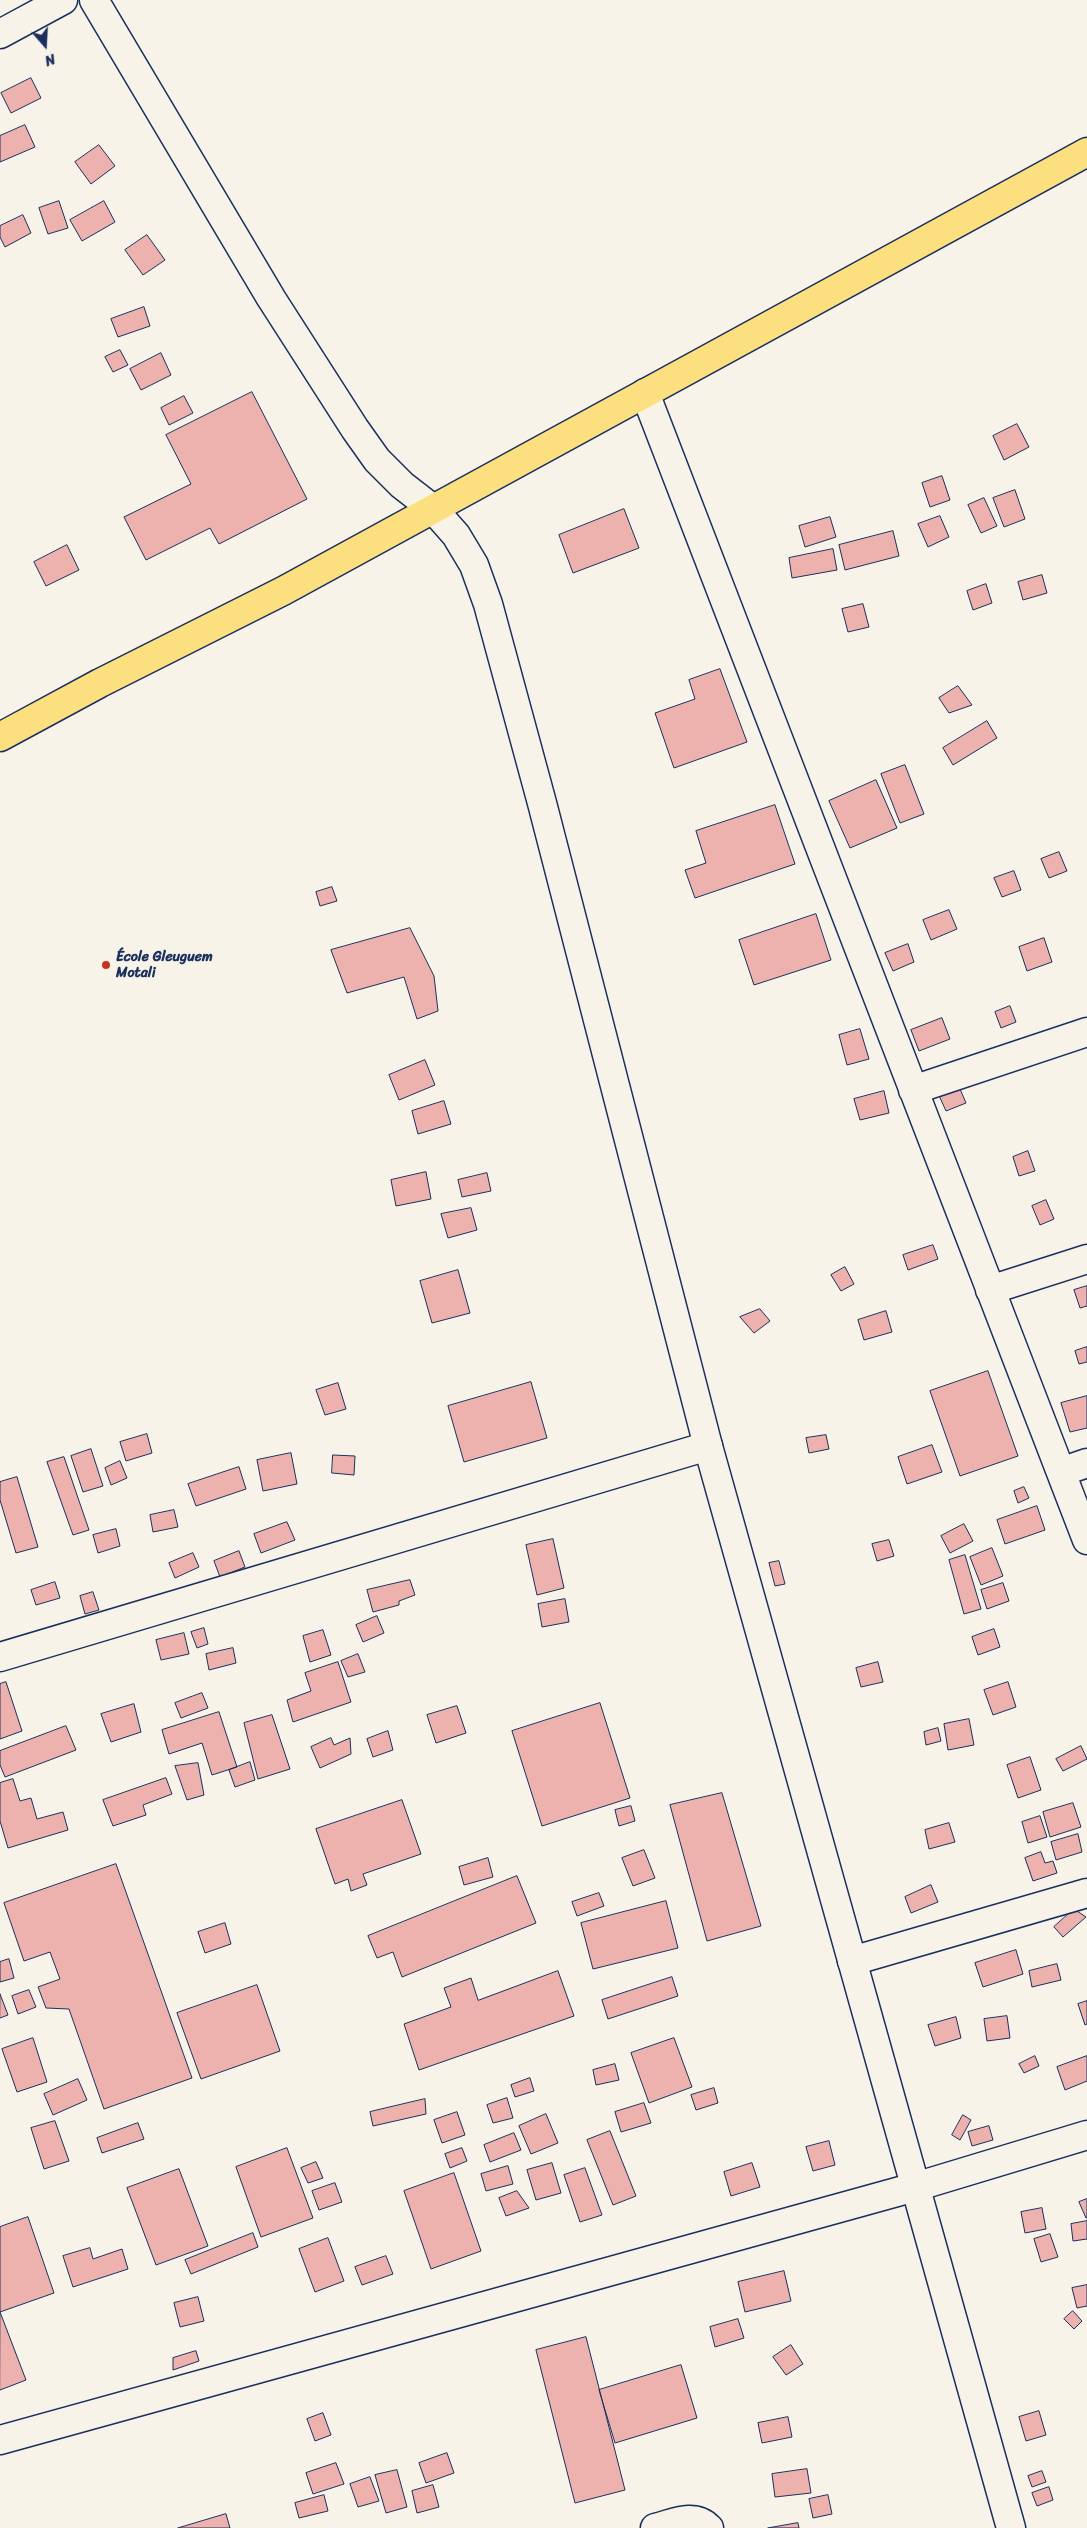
<!DOCTYPE html>
<meta charset="utf-8">
<style>
body{margin:0}
#map{position:relative;width:1087px;height:2528px;overflow:hidden;background:#f7f3e8;font-family:Sriracha,sans-serif}
canvas{display:block}
.north{position:absolute;left:20px;top:20px;width:50px;height:50px;-webkit-text-stroke:4px #f7f3e8;paint-order:stroke;rotate:161deg;font-size:14px;font-weight:700;line-height:20px;text-align:center;color:#1b2f5e}
.north::after{content:'';display:block;margin:auto;width:18px;height:22px;background:#1b2f5e;clip-path:polygon(50% 0,100% 100%,50% 72%,0 100%)}
</style>
<div id="map">
<canvas width="1087" height="2528"></canvas>
<div class="north">N</div>
</div>
<script>
const context = document.querySelector('canvas').getContext('2d');
context.lineJoin = 'round';
function paint(path, color) { context.fillStyle = color; context.fill(path, 'evenodd'); }
function trace(path, color, width, dash) { context.strokeStyle = color; context.lineWidth = width; context.lineCap = dash ? 'butt' : 'round'; context.setLineDash(dash || []); context.stroke(path); }
function drawText(font, color, halo, rows, align = 'center') {
  context.font = font + ' Sriracha,sans-serif'; context.lineWidth = 4; context.setLineDash([]); context.textBaseline = 'middle'; context.strokeStyle = halo; context.fillStyle = color; for (const [text, x, y, turn = 0] of rows) {
    context.save(); context.translate(x, y); context.rotate((+turn || 0) * Math.PI / 180); context.textAlign = isNaN(turn) ? turn : align; if (halo) context.strokeText(text, 0, 0); context.fillText(text, 0, 0); context.restore();
  }
}
const building = new Path2D(`
 M31,78L41,98L11,113L1,93Z
 M25,125L35,147L0,162V136Z
 M99,145L115,166L91,184L75,162Z
 M59,201L68,228L48,234L39,208Z
 M104,201L115,222L82,241L70,220Z
 M23,215L31,233L5,247L0,237V226Z
 M147,235L165,260L143,275L125,250Z
 M144,307L150,326L118,337L111,319Z
 M120,350L128,365L113,372L105,357Z
 M161,353L171,375L141,390L130,369Z
 M252,392L307,499L219,544L210,528L146,560L124,517L191,484L166,435Z
 M184,396L193,413L169,425L161,408Z
 M1017,424L1029,447L1004,460L993,436Z
 M942,476L950,500L930,507L922,483Z
 M1015,490L1025,519L1004,527L993,498Z
 M984,498L997,526L981,533L968,505Z
 M624,509L639,548L573,573L559,535Z
 M940,516L949,537L928,547L918,524Z
 M830,517L836,537L805,547L799,526Z
 M893,531L899,556L845,570L839,545Z
 M67,545L79,570L46,586L34,562Z
 M833,549L837,570L792,578L789,558Z
 M1042,575L1047,593L1023,600L1018,582Z
 M986,584L992,603L973,610L967,591Z
 M863,604L869,627L848,632L842,609Z
 M720,669L747,742L674,768L655,713L695,699L689,680Z
 M958,686L972,705L949,713L939,698Z
 M987,721L997,738L953,765L943,748Z
 M905,765L924,814L900,823L881,774Z
 M876,780L897,828L850,848L829,801Z
 M775,805L795,864L695,898L685,870L706,863L696,831Z
 M1059,852L1067,871L1049,878L1041,859Z
 M1014,871L1021,890L1002,897L994,878Z
 M332,887L337,901L320,906L316,892Z
 M949,910L957,929L931,940L923,920Z
 M816,914L831,960L754,985L739,940Z
 M410,928L434,976L438,1011L417,1019L404,977L347,993L331,950Z
 M1044,938L1052,962L1027,971L1019,947Z
 M908,944L914,962L893,971L885,953Z
 M1010,1006L1016,1022L1001,1028L995,1012Z
 M942,1018L950,1039L919,1051L911,1030Z
 M860,1029L869,1059L847,1065L839,1035Z
 M425,1060L435,1085L399,1100L389,1075Z
 M957,1082L966,1103L946,1111L937,1091Z
 M884,1091L889,1113L860,1120L854,1099Z
 M444,1101L451,1124L418,1134L412,1111Z
 M1028,1151L1035,1171L1019,1176L1013,1157Z
 M426,1172L431,1199L396,1206L391,1180Z
 M487,1173L491,1191L462,1197L458,1180Z
 M1046,1200L1054,1219L1040,1225L1032,1206Z
 M471,1208L477,1230L448,1238L441,1214Z
 M933,1245L938,1259L908,1270L903,1255Z
 M845,1267L854,1284L841,1291L831,1275Z
 M458,1270L470,1313L432,1323L420,1281Z
 M1087,1286V1306L1080,1308L1074,1290Z
 M760,1309L770,1321L754,1333L740,1317Z
 M886,1311L892,1332L864,1340L858,1320Z
 M1087,1347V1362L1079,1364L1075,1351Z
 M988,1371L1018,1456L960,1476L930,1391Z
 M531,1382L547,1438L464,1462L448,1406Z
 M338,1383L346,1409L325,1415L316,1390Z
 M1087,1396V1428L1070,1432L1061,1403Z
 M147,1434L152,1453L126,1461L120,1442Z
 M826,1435L829,1449L809,1453L806,1438Z
 M932,1445L942,1472L907,1484L898,1457Z
 M91,1449L103,1486L83,1492L71,1456Z
 M291,1453L297,1484L263,1491L257,1460Z
 M333,1455L355,1456L354,1475L332,1473Z
 M64,1457L89,1530L73,1535L47,1462Z
 M120,1461L127,1478L111,1485L105,1468Z
 M239,1467L246,1489L196,1506L188,1484Z
 M17,1477L38,1547L16,1553L0,1500V1482Z
 M1024,1487L1029,1498L1018,1503L1014,1491Z
 M1037,1506L1045,1530L1005,1544L997,1520Z
 M174,1510L178,1527L153,1532L150,1515Z
 M287,1522L295,1540L261,1553L254,1534Z
 M964,1524L973,1541L950,1553L941,1536Z
 M116,1529L120,1546L98,1553L93,1535Z
 M553,1539L564,1588L537,1595L526,1545Z
 M889,1540L894,1556L877,1561L872,1544Z
 M992,1548L1003,1576L981,1585L970,1557Z
 M239,1551L245,1567L220,1577L214,1561Z
 M193,1553L199,1567L175,1578L169,1563Z
 M965,1555L981,1609L964,1614L949,1560Z
 M779,1561L785,1584L775,1586L769,1563Z
 M410,1580L415,1595L399,1601V1605L373,1612L367,1590Z
 M55,1582L60,1598L36,1605L31,1590Z
 M1003,1583L1009,1601L987,1609L981,1590Z
 M93,1592L99,1610L85,1614L80,1596Z
 M565,1599L569,1622L542,1627L538,1604Z
 M377,1616L384,1633L363,1642L356,1625Z
 M204,1628L208,1644L197,1648L191,1632Z
 M994,1629L1000,1647L978,1655L972,1637Z
 M323,1630L331,1655L310,1662L303,1636Z
 M184,1633L189,1654L161,1660L156,1640Z
 M233,1648L236,1663L209,1670L206,1654Z
 M358,1654L365,1672L348,1677L341,1661Z
 M338,1662L351,1702L293,1722L287,1700L311,1691L305,1673Z
 M878,1662L883,1682L861,1687L856,1668Z
 M6,1682L22,1731L0,1739V1684Z
 M1008,1682L1016,1707L993,1715L984,1690Z
 M202,1693L208,1708L181,1718L175,1703Z
 M600,1703L630,1798L542,1826L512,1731Z
 M134,1704L141,1732L111,1742L101,1714Z
 M457,1706L466,1733L436,1743L427,1715Z
 M219,1712L237,1767L212,1775L202,1743L169,1754L162,1730Z
 M272,1715L290,1769L258,1779L244,1723Z
 M969,1719L974,1745L948,1750L944,1724Z
 M66,1726L76,1750L5,1777L0,1765V1751Z
 M938,1728L941,1741L926,1745L924,1732Z
 M388,1731L393,1750L373,1757L367,1739Z
 M331,1738L334,1745L350,1738L351,1754L320,1768L311,1747Z
 M1081,1746L1087,1759L1063,1771L1056,1759Z
 M1030,1757L1041,1790L1018,1798L1007,1765Z
 M250,1762L255,1780L235,1787L229,1770Z
 M198,1763L204,1795L187,1800L175,1766Z
 M166,1778L172,1794L143,1805L146,1815L113,1826L103,1800Z
 M13,1779L20,1801L31,1798L37,1819L63,1812L68,1830L8,1848L0,1821V1783Z
 M722,1793L761,1926L707,1941L670,1805Z
 M402,1800L421,1854L363,1874L367,1885L351,1891L348,1879L335,1884L316,1829Z
 M1073,1803L1081,1827L1050,1837L1043,1812Z
 M631,1806L635,1821L619,1826L615,1810Z
 M1040,1816L1047,1837L1028,1843L1022,1822Z
 M949,1823L955,1842L929,1849L925,1830Z
 M1078,1834L1082,1852L1056,1860L1051,1842Z
 M644,1850L655,1878L633,1886L622,1858Z
 M1041,1852L1045,1863L1053,1861L1057,1873L1033,1881L1025,1858Z
 M488,1858L493,1877L464,1885L459,1867Z
 M116,1864L192,2078L104,2109L69,2009L46,2008L38,1987L60,1979L50,1952L24,1961L4,1903Z
 M517,1876L536,1923L402,1977L393,1952L377,1958L368,1936Z
 M931,1885L938,1902L911,1913L905,1897Z
 M599,1893L604,1906L577,1916L572,1902Z
 M666,1901L678,1948L593,1969L581,1923Z
 M1074,1909L1086,1917L1063,1937L1054,1927Z
 M225,1923L231,1944L205,1953L198,1932Z
 M1016,1950L1023,1974L983,1987L975,1963Z
 M9,1959L14,1978L0,1982V1962Z
 M1057,1964L1061,1980L1032,1987L1029,1971Z
 M558,1971L574,2016L419,2070L404,2024L451,2007L444,1988L471,1978L478,2000Z
 M672,1977L678,1996L608,2019L602,2000Z
 M257,1985L280,2051L201,2079L177,2013Z
 M29,1990L36,2007L18,2014L12,1996Z
 M0,1994L8,2015L0,2018Z
 M1087,2001V2024L1085,2025L1078,2004Z
 M1007,2016L1010,2038L987,2041L984,2019Z
 M956,2017L961,2038L935,2046L928,2025Z
 M33,2038L47,2082L17,2092L2,2049Z
 M674,2038L692,2087L649,2103L631,2053Z
 M1035,2056L1039,2066L1024,2073L1019,2064Z
 M1087,2056V2081L1065,2090L1057,2067Z
 M615,2064L619,2080L596,2085L593,2070Z
 M530,2078L534,2091L515,2097L511,2085Z
 M78,2079L87,2100L53,2115L44,2094Z
 M714,2088L718,2103L696,2110L691,2095Z
 M507,2098L513,2118L493,2123L487,2105Z
 M425,2099L426,2114L373,2126L370,2112Z
 M644,2103L651,2123L621,2132L615,2112Z
 M457,2112L465,2135L442,2143L434,2120Z
 M546,2114L558,2143L531,2154L519,2126Z
 M963,2115L971,2120L960,2140L952,2135Z
 M55,2121L69,2161L44,2169L31,2128Z
 M138,2123L144,2139L102,2153L97,2138Z
 M989,2126L993,2140L972,2146L968,2132Z
 M610,2131L636,2196L613,2205L587,2140Z
 M514,2133L521,2150L490,2162L484,2145Z
 M829,2141L835,2165L813,2171L806,2147Z
 M287,2148L313,2218L261,2237L236,2167Z
 M462,2148L467,2161L450,2168L445,2154Z
 M316,2162L323,2178L308,2183L301,2168Z
 M552,2163L561,2193L536,2200L527,2170Z
 M752,2163L760,2187L731,2196L724,2172Z
 M508,2166L513,2184L486,2191L481,2174Z
 M585,2168L602,2215L580,2222L564,2175Z
 M179,2169L208,2246L156,2265L127,2188Z
 M454,2173L481,2251L431,2269L404,2191Z
 M335,2183L342,2202L319,2210L312,2191Z
 M517,2191L529,2208L506,2216L499,2198Z
 M1087,2199V2218H1086L1079,2202Z
 M1042,2208L1046,2229L1025,2233L1021,2212Z
 M28,2217L54,2293L0,2312V2227Z
 M1087,2221V2239L1073,2241L1071,2224Z
 M253,2233L258,2247L191,2274L185,2260Z
 M1050,2234L1058,2257L1041,2262L1034,2239Z
 M328,2238L344,2281L315,2292L299,2249Z
 M90,2248L93,2259L122,2249L128,2269L73,2287L63,2256Z
 M386,2256L393,2274L362,2285L355,2267Z
 M784,2271L791,2301L745,2312L738,2282Z
 M1087,2285V2306L1077,2308L1072,2288Z
 M198,2297L204,2321L180,2327L174,2303Z
 M1073,2311L1082,2321L1074,2329L1064,2319Z
 M0,2312L26,2380L0,2390Z
 M738,2319L744,2338L715,2347L710,2327Z
 M586,2337L625,2490L575,2503L536,2350Z
 M791,2345L803,2364L786,2375L773,2357Z
 M196,2351L199,2361L173,2370V2358Z
 M681,2365L697,2418L615,2443L599,2390Z
 M1039,2411L1046,2435L1026,2441L1019,2417Z
 M323,2413L331,2435L315,2441L307,2419Z
 M788,2417L792,2437L762,2443L758,2423Z
 M447,2453L454,2473L426,2483L419,2463Z
 M336,2463L344,2484L313,2494L306,2473Z
 M807,2469L811,2493L775,2497L772,2474Z
 M397,2470L407,2507L386,2513L375,2475Z
 M1042,2471L1046,2482L1032,2487L1028,2476Z
 M370,2477L379,2501L358,2507L350,2484Z
 M433,2485L439,2507L417,2513L412,2491Z
 M1049,2487L1053,2500L1037,2506L1032,2493Z
 M324,2495L328,2511L299,2518L295,2503Z
 M828,2495L832,2514L813,2518L809,2499Z
 M226,2514L230,2528H178Z
 M798,2523L799,2528H768Z`);
paint(building, '#eeb2ae');
trace(building, '#1b2f5e', 1);
const street = new Path2D(`
 M0,34L63,0
 M645,393L1087,1540
 M913,1090L1087,1032
 M990,1290L1087,1259
 M1061,1472L1087,1463
 M0,1657L708,1446
 M852,1961L1087,1893
 M0,2440L915,2187L1087,2135
 M655,2528C672,2524 694,2512 709,2528`);
const secondary = new Path2D(`
 M94,0L271,298L355,429L377,460L402,485L433,509L456,535L474,565L488,604L542,803L708,1446L1011,2528`);
const primary = new Path2D(`
 M0,737L100,683L283,591L1087,152`);
trace(street, '#1b2f5e', 31);
trace(secondary, '#1b2f5e', 31);
trace(primary, '#1b2f5e', 31);
trace(street, '#f7f3e8', 28);
trace(secondary, '#f7f3e8', 28);
trace(primary, '#fce080', 28);
for (const [x, y, r, color] of [
 [106,965,5,"#c8321e"]
]) { const dot = new Path2D(); dot.arc(x, y, r, 0, 2 * Math.PI); context.fillStyle = color; context.fill(dot); trace(dot, '#f7f3e8', 2); }
drawText('bold 14px', '#1b2f5e', '#f7f3e8', [
 ["École Gleuguem",116,957],
 ["Motali",116,973]
], 'left');
</script>
